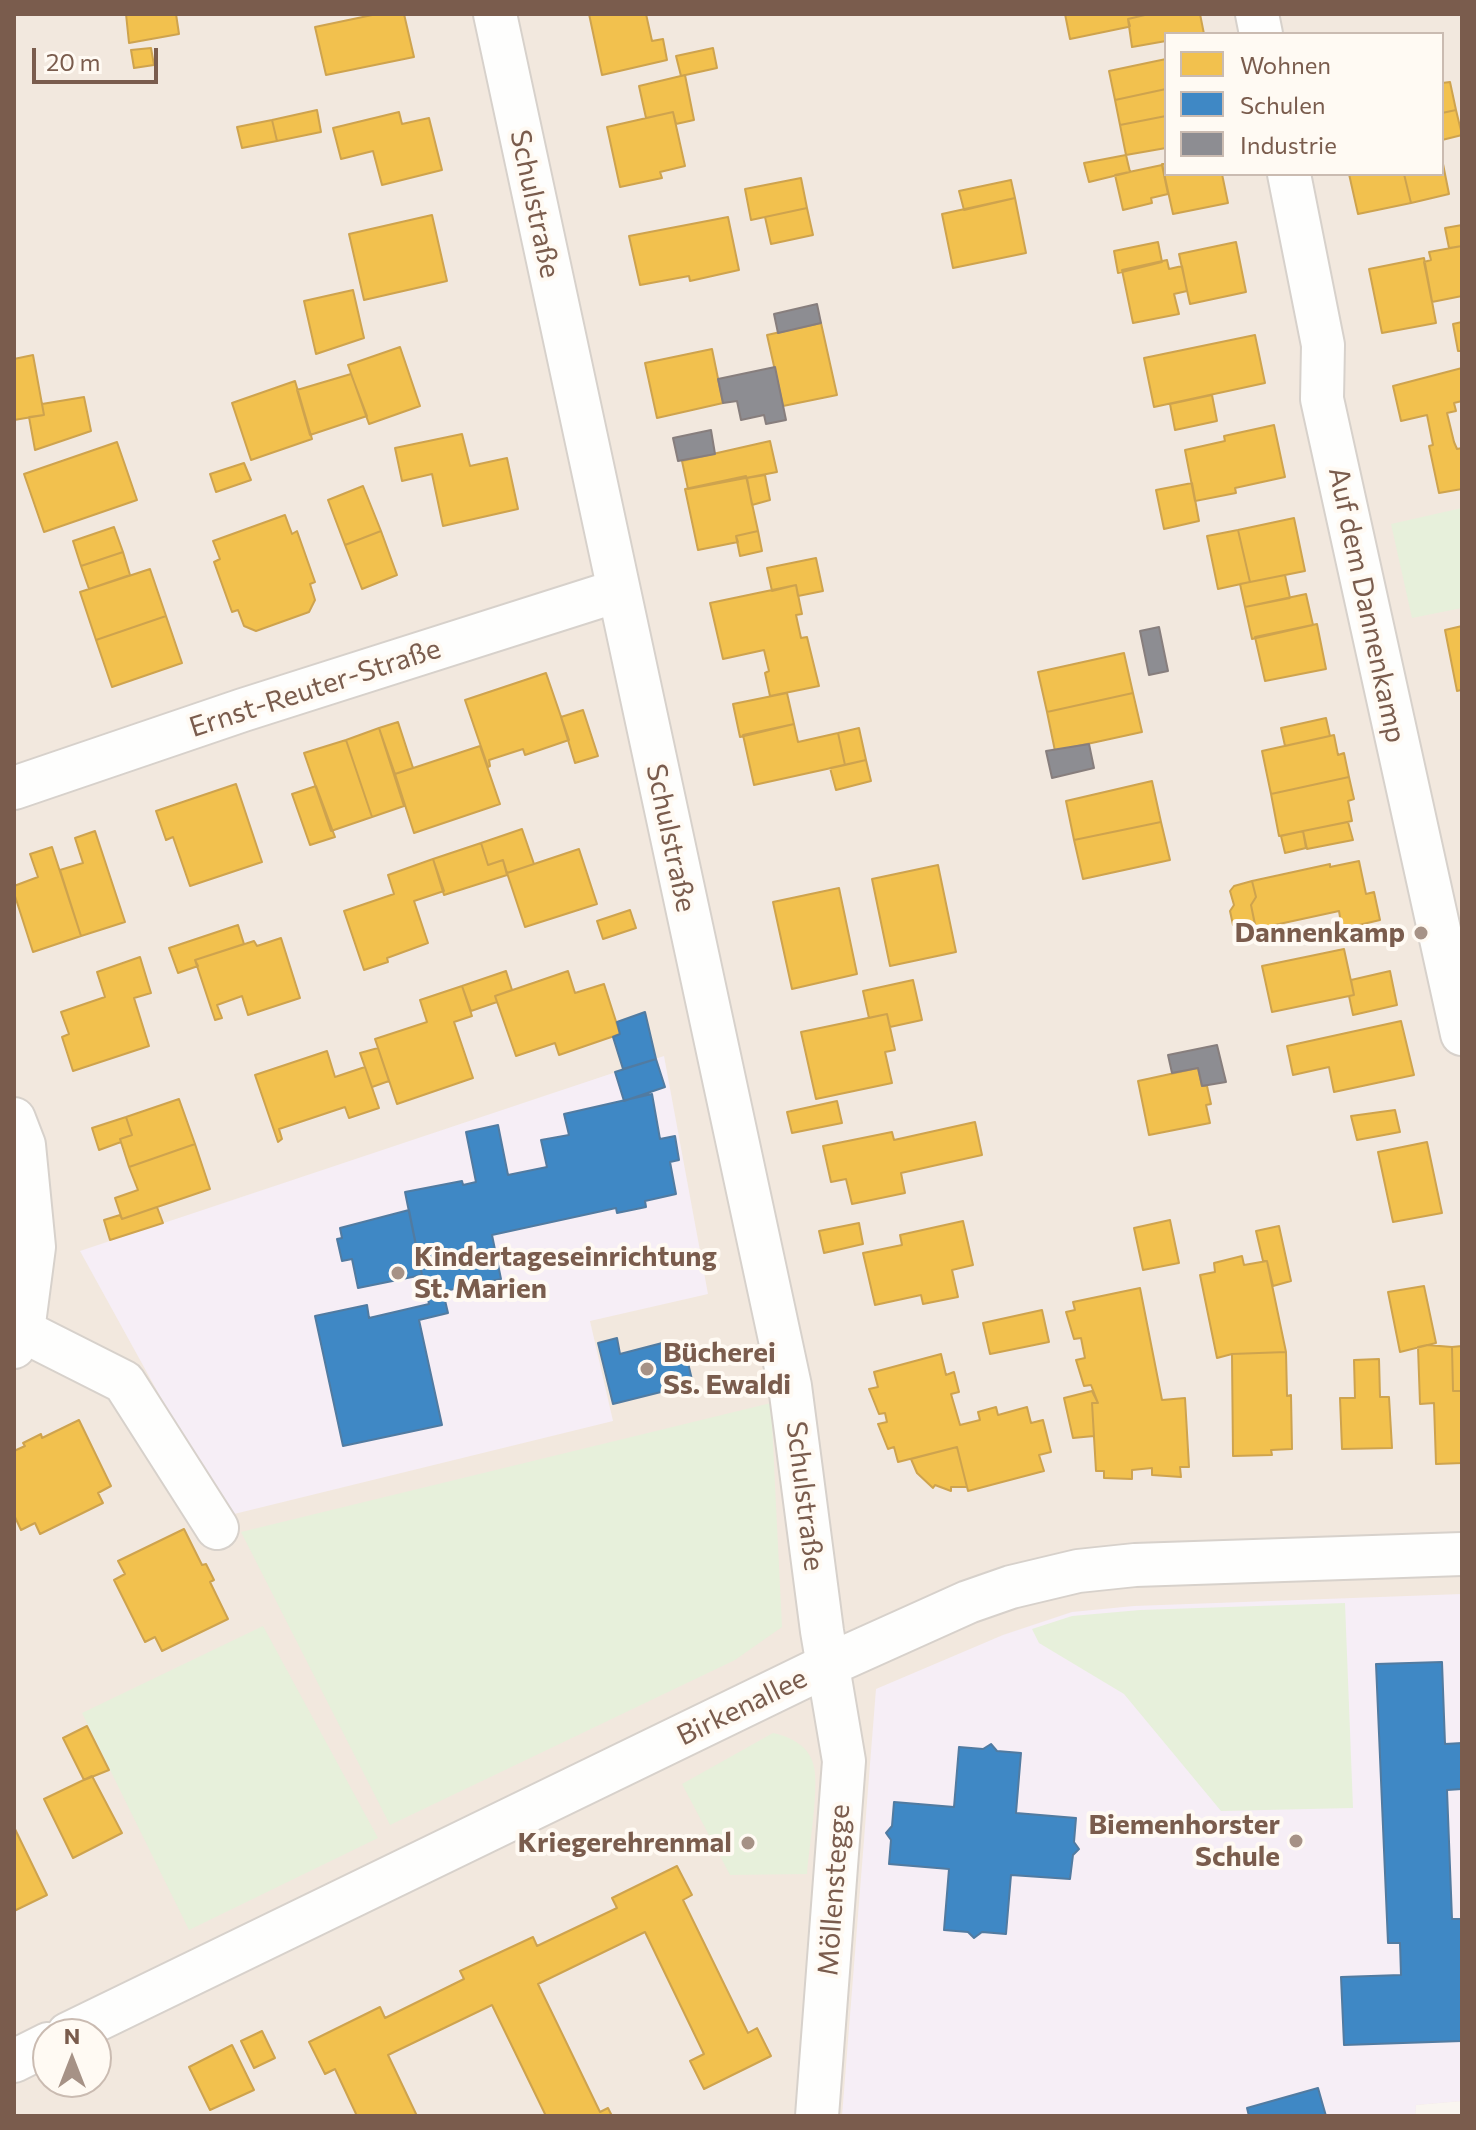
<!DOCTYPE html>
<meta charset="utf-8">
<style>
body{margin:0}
#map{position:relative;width:1476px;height:2130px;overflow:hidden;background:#f9f5f0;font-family:Commissioner,sans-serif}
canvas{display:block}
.frame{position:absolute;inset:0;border:16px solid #7a5c4d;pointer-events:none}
.legend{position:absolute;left:1164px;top:32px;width:280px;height:144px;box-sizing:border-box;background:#fffaf3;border:2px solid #cabbb1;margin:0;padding:10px 14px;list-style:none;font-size:24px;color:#7a5c4d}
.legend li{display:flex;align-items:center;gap:16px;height:40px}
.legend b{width:40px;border:2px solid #cabbb1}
.north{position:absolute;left:32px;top:2018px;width:80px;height:80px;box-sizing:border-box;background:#fffaf3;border:2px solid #cabbb1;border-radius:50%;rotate:0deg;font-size:22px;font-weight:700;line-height:32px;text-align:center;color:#7a5c4d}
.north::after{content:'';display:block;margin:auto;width:28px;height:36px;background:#a69286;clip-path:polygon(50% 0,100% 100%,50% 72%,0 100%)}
.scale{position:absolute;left:32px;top:48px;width:126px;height:36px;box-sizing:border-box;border:4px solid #7a5c4d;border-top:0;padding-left:10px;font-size:24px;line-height:28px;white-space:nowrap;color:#7a5c4d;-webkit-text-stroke:6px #fffaf3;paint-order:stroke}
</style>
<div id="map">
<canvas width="1476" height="2130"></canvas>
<div class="frame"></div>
<ul class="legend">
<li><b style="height:22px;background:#f2c14e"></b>Wohnen</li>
<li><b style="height:22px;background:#3f88c5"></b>Schulen</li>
<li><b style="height:22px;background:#8d8d92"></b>Industrie</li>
</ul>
<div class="north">N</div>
<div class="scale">20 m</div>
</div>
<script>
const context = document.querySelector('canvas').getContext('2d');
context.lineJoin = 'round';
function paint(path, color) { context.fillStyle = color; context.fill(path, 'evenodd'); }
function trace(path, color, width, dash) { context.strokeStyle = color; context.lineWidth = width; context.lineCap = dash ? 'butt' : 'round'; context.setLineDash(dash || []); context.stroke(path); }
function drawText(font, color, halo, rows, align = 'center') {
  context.font = font + ' Commissioner,sans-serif'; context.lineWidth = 8; context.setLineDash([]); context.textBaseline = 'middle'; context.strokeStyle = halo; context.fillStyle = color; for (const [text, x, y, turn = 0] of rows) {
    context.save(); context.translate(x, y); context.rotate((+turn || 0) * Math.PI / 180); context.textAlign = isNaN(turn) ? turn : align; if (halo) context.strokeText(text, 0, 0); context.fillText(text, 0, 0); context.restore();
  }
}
paint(new Path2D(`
 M14,14H1462V2101L1416,2105L1415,2116H14ZM1166,34H1442V174H1166ZM48,2034H96V2082H48Z`), '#f2e8de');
paint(new Path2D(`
 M664,1056L708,1294L590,1321L613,1421L226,1516L80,1251Z
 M1462,1594V2101L1416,2105L1415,2116H842L876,1689L1003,1635L1072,1612L1134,1606Z`), '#f6eef6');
paint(new Path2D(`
 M1462,508V608L1412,618L1391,524Z
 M771,1403L782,1627L735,1660L390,1825L241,1532Z
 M1345,1603L1353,1808L1221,1811L1124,1694L1039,1643L1032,1629L1072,1616L1140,1610Z
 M263,1626L378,1838L189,1930L82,1713Z
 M773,1733C791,1737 810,1746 814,1767C819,1789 809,1848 807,1874L730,1875L682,1784Z`), '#e7f0db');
const homes = new Path2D(`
 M126,14H176L179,34L129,43Z
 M377,14H404L414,57L326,75L315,27Z
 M589,14H646L652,41L663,39L667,60L602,75Z
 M1065,14H1149L1128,19L1130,26L1128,27L1070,39Z
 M1149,14H1200L1204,34H1166V41L1132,47L1128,19Z
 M151,48L154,65L134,68L131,50Z
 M713,48L717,68L681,76L676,56Z
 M1166,59V89L1115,100L1109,71Z
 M685,75L694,120L676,124L673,112L646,118L639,86Z
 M1450,82L1456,110L1442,113V83Z
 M1166,89V116L1120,125L1115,100Z
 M317,110L321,132L277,141L272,120Z
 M1456,110L1462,135L1442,140V113Z
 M399,112L402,124L429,118L442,170L382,185L373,151L341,159L333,128Z
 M673,112L685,166L660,172L662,178L620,187L607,127Z
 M1166,116V148L1126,155L1120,125Z
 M272,120L277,141L242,148L237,127Z
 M1126,155L1130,172L1089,182L1084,163Z
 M1162,164H1166V174H1222L1228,203L1173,214Z
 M1443,164L1449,194L1411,203L1404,174H1442Z
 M1162,165L1168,194L1151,198L1152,203L1123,210L1115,175Z
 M1349,174H1404L1411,203L1358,214Z
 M801,178L807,208L751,220L745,189Z
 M1011,180L1015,198L964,210L959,191Z
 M1015,198L1026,253L953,268L942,214Z
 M807,208L813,235L771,244L765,217Z
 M432,215L447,281L364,300L349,234Z
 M728,217L739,270L690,281L689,276L640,285L629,236Z
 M1462,225V246L1449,248L1445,228Z
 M1158,242L1162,262L1118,273L1114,251Z
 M1236,242L1246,292L1190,304L1179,254Z
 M1462,246V296L1432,302L1424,262L1431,260L1429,252Z
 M1424,258L1436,323L1382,333L1369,269Z
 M1167,260L1169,269L1182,266L1187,291L1174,294L1179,314L1133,323L1122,270Z
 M353,290L364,338L316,354L304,301Z
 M1462,322V351H1458L1453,324Z
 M821,323L837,395L783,406L767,335Z
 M1255,335L1265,383L1154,407L1144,358Z
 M400,347L420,406L369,424L348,365Z
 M712,349L723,403L657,418L645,363Z
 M33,355L44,415L14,420V359Z
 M1462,368V401L1454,403L1456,411L1447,413L1454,442L1457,449L1462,448V489L1439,493L1429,446L1433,445L1427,415L1401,421L1393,386Z
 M351,374L367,416L310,435L297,390Z
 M295,381L312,439L251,460L232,403Z
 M1212,395L1217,421L1175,430L1170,404Z
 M84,397L91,431L35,450L29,417L44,415L42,404Z
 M1274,425L1285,477L1235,488L1236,493L1195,501L1185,450L1225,441L1224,436Z
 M462,434L470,466L507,458L518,509L443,526L432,474L402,481L395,448Z
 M770,441L777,472L688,489L682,461Z
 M117,442L137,500L44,532L24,474Z
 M244,463L251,480L216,492L210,474Z
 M765,475L770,500L752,505L747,478Z
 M746,476L758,531L736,536L738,542L698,550L685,489Z
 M1192,483L1199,521L1164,529L1156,490Z
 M363,486L381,531L345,545L328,500Z
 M285,515L292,534L297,531L315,582L310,584L315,600L309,612L256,631L244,626L238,610L232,612L214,562L220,559L213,541Z
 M1294,518L1305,571L1250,582L1238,530Z
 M114,527L123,552L81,566L73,541Z
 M1238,530L1250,582L1218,589L1207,536Z
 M381,531L397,575L362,589L345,545Z
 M758,531L762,551L740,556L736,536Z
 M123,552L130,575L89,589L81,566Z
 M816,558L823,591L798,596L796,585L772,591L767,568Z
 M150,569L166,616L96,640L80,592Z
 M1285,575L1290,598L1245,607L1240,584Z
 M796,585L802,614L796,615L801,638L807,637L819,686L770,696L765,673L769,671L764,650L723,659L710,603Z
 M1306,594L1313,625L1252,639L1245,607Z
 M166,616L182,663L112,687L96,640Z
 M1317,624L1326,669L1265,681L1255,637Z
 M1462,626V693L1461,690L1457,691L1445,630Z
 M1124,653L1133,693L1047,712L1038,672Z
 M546,673L569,740L525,755L523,749L489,760L490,766L488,767L465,700Z
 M787,693L794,724L740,737L733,704Z
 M1133,693L1142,732L1055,751L1047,712Z
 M583,710L598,756L575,763L561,717Z
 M1326,718L1330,736L1285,746L1281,728Z
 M398,722L413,768L395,774L379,728Z
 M794,724L798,742L838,733L845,765L754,785L743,735Z
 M379,728L404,806L372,817L346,740Z
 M859,728L866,760L845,765L838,733Z
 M1334,735L1338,755L1344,753L1349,777L1271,794L1262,751Z
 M346,740L372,817L331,831L304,753Z
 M480,746L500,804L414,833L395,774Z
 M866,760L871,781L836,790L830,768Z
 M1349,777L1354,799L1348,801L1352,821L1279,836L1271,794Z
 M1152,781L1161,822L1074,840L1066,801Z
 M236,784L262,862L190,886L173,837L166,840L156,811Z
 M316,786L335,837L310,845L292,794Z
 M1161,822L1170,860L1083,879L1074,840Z
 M1348,822L1353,840L1307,849L1303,831Z
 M522,829L534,864L507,873L503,860L488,865L481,843Z
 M95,831L125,922L81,936L60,870L83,863L75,838Z
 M1303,831L1306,848L1285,853L1281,836Z
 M481,843L488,865L503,860L507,875L444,895L433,859Z
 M52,847L81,936L33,952L14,893V886L38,877L30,854Z
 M579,849L597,904L525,927L507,873Z
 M433,859L444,891L414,901L428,943L387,958L388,962L364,970L344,911L394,894L388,875Z
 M1359,861L1366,894L1374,892L1380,920L1342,929L1339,911L1256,929L1251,905L1256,897L1252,881L1330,864V867Z
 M938,865L956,952L890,966L872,879Z
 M1252,881L1256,897L1251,905L1255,925L1239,929L1233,925L1230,911L1234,905L1230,891L1234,886Z
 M839,888L857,974L792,989L773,902Z
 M630,910L636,928L603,939L597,921Z
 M238,925L244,944L195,960L198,966L178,973L169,948Z
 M281,938L300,998L248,1015L242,996L217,1005L222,1018L215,1020L195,960L254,941L257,946Z
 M1344,949L1354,995L1272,1012L1262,966Z
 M140,957L151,993L134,998L149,1046L73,1071L62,1037L69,1034L61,1012L105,997L97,972Z
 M506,971L512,990L495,996L497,1002L471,1011L462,986Z
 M568,971L575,993L604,984L620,1034L559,1055L555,1043L516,1056L495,996Z
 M1390,971L1397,1005L1353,1015L1349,996L1354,995L1351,980Z
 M913,980L922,1020L890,1027L887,1014L869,1018L863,991Z
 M462,986L472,1016L454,1022L473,1078L397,1104L375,1039L427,1022L420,1000Z
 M887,1014L895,1050L885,1052L892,1083L816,1099L801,1032Z
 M1401,1021L1414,1075L1334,1092L1329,1067L1293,1075L1287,1046Z
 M378,1048L389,1081L372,1087L360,1053Z
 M327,1051L335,1077L365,1067L379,1108L349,1118L345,1107L279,1129L282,1139L278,1142L255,1075Z
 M1198,1068L1202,1086H1207L1211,1104L1206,1105L1210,1123L1149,1135L1138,1081Z
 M179,1099L195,1144L129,1167L120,1139L132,1135L126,1117Z
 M837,1101L842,1123L792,1133L787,1112Z
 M1395,1110L1400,1132L1357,1140L1351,1116Z
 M126,1117L132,1135L120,1139L121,1142L99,1150L92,1128Z
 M975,1122L982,1155L901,1173L905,1193L852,1204L846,1179L831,1182L823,1146L892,1132L894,1140Z
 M1427,1142L1442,1213L1393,1222L1378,1152Z
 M195,1144L210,1189L122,1219L115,1198L138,1190L129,1167Z
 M157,1207L163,1223L110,1240L104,1220L120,1215L122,1219Z
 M1170,1220L1179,1263L1143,1270L1134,1228Z
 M963,1221L973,1265L952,1270L958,1297L923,1304L921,1295L875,1305L863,1253L902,1245L900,1235Z
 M859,1223L863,1244L824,1253L819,1231Z
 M1279,1226L1291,1281L1273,1286L1267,1261H1263L1256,1231Z
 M1242,1256L1244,1265L1267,1261L1286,1352L1232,1354L1217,1358L1200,1275L1215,1272L1214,1263Z
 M1424,1286L1436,1343L1400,1352L1388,1292Z
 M1140,1288L1162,1400L1185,1398L1189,1467H1180L1181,1477L1152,1475V1468L1132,1470V1479L1104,1478V1471H1096L1092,1403H1098L1091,1385L1084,1386L1076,1360L1085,1358L1081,1338L1074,1339L1066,1312L1075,1310L1073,1302Z
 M1042,1310L1049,1342L990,1354L983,1323Z
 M1427,1345L1452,1347L1453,1391H1462V1463L1436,1464L1434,1403L1420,1404L1418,1347Z
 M1462,1346V1391H1453L1452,1347Z
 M1286,1352L1287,1396L1291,1395L1292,1449L1271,1450L1272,1455L1233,1456L1232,1354Z
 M941,1354L946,1375L954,1372L959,1392L951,1394L960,1425L980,1420L978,1412L996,1407L998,1415L1027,1407L1031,1423L1043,1420L1051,1452L1039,1455L1044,1471L968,1491L957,1447L898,1462L894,1447L888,1449L878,1424L887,1422L885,1413L879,1414L869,1389L878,1387L874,1372Z
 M1379,1359L1380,1397H1389L1392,1448L1342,1449L1340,1398H1355L1354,1360Z
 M1092,1391L1098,1403H1092L1094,1436L1073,1438L1064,1398Z
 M79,1420L111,1486L98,1493L103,1503L40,1534L35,1523L21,1530L14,1515V1451L25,1446L23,1443L41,1434L42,1438Z
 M957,1447L967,1487H951V1491L935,1485L933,1488L917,1473L911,1459Z
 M184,1529L202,1565L206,1564L214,1580L210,1582L228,1619L162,1651L155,1637L145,1642L114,1580L125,1574L118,1561Z
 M87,1726L109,1770L84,1780L63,1738Z
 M92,1776L122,1833L73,1858L44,1799Z
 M14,1827L47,1895L14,1911Z
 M677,1866L692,1895L683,1900L748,2033L757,2028L771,2056L704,2089L690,2061L704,2054L645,1932L538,1984L600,2112L608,2108L612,2116H546L492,2005L388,2055L417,2116H357L335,2069L325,2074L309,2042L380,2007L385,2018L464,1979L460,1971L533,1937L537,1946L617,1908L612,1898Z
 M262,2031L275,2058L254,2068L241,2041Z
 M232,2045L254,2090L210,2110L189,2067Z`);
paint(homes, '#f2c14e');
trace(homes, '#cea34e', 2);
const schools = new Path2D(`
 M645,1012L656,1059L623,1069L613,1037L620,1034L617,1022Z
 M656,1059L665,1087L624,1101L615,1072Z
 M652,1094L660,1139L675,1136L679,1160L670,1162L676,1194L645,1201L646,1207L617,1213L616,1208L492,1235L501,1279L426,1295L405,1192L462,1181L463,1185L476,1182L466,1132L498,1125L508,1175L547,1167L541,1140L569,1135L564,1114Z
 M409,1210L422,1275L358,1288L352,1259L342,1261L337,1239L342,1238L340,1228Z
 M443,1292L448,1313L419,1320L442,1425L343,1446L315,1316L367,1305L369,1318L429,1304L427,1295Z
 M617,1338L620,1354L666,1342L668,1350L684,1346L693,1384L613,1404L598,1343Z
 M1442,1662L1445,1744L1462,1743V1789L1447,1790L1452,1919H1462V2041L1344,2045L1341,1977L1401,1975L1400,1943H1388L1376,1664Z
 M991,1744L997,1751L1021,1753L1016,1813L1076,1818L1074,1842L1079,1849L1073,1855L1070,1879L1011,1875L1006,1934L982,1932L974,1938L968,1932L944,1930L949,1869L889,1864L891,1840L886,1833L892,1826L894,1802L954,1807L959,1747L983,1749Z
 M1318,2088L1326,2116H1249L1247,2108Z`);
paint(schools, '#3f88c5');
trace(schools, '#517ba1', 2);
const industry = new Path2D(`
 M817,304L821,323L778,333L774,314Z
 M775,367L786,420L766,424L764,415L741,420L737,401L723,403L718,379Z
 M711,430L715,454L678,461L673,438Z
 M1159,627L1168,671L1149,675L1140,631Z
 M1089,744L1094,768L1052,778L1046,751Z
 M1217,1045L1226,1082L1202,1086L1198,1068L1172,1073L1168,1055Z`);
paint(industry, '#8d8d92');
trace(industry, '#877e7d', 2);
const minor = new Path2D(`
 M495,14L790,1386L822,1631L844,1761L817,2116
 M1257,14L1261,34
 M1289,174L1323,345L1322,399L1462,1034
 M14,788L243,710L617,591
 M14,1119L24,1145L34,1247L23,1331L14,1347
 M23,1331L124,1382L217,1528
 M68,2034L828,1665L968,1602L1011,1587L1078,1571L1135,1565L1462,1554
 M14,2061L48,2044`);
trace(minor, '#d7d1cb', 46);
trace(minor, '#fefefd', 42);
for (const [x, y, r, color] of [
 [1421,933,8,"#a69286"],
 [398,1273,8,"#a69286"],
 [647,1369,8,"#a69286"],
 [1296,1841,8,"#a69286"],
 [748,1843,8,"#a69286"]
]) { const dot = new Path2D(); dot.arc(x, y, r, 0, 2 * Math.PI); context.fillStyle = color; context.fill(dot); trace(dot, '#fffaf3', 3); }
drawText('28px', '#7a5c4d', '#fffaf3', [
 ["Schulstraße",535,204,78],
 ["Auf dem Dannenkamp",1367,605,78],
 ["Ernst-Reuter-Straße",315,688,-18],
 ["Schulstraße",671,838,78],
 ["Schulstraße",805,1496,83],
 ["Birkenallee",742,1707,-26],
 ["Möllenstegge",834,1890,-86]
]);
drawText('bold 28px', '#7a5c4d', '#fffaf3', [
 ["Dannenkamp",1405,933],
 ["Kindertageseinrichtung",414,1257,"left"],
 ["St. Marien",414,1289,"left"],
 ["Bücherei",663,1353,"left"],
 ["Ss. Ewaldi",663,1385,"left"],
 ["Biemenhorster",1280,1825],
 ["Schule",1280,1857],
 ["Kriegerehrenmal",732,1843]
], 'right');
</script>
